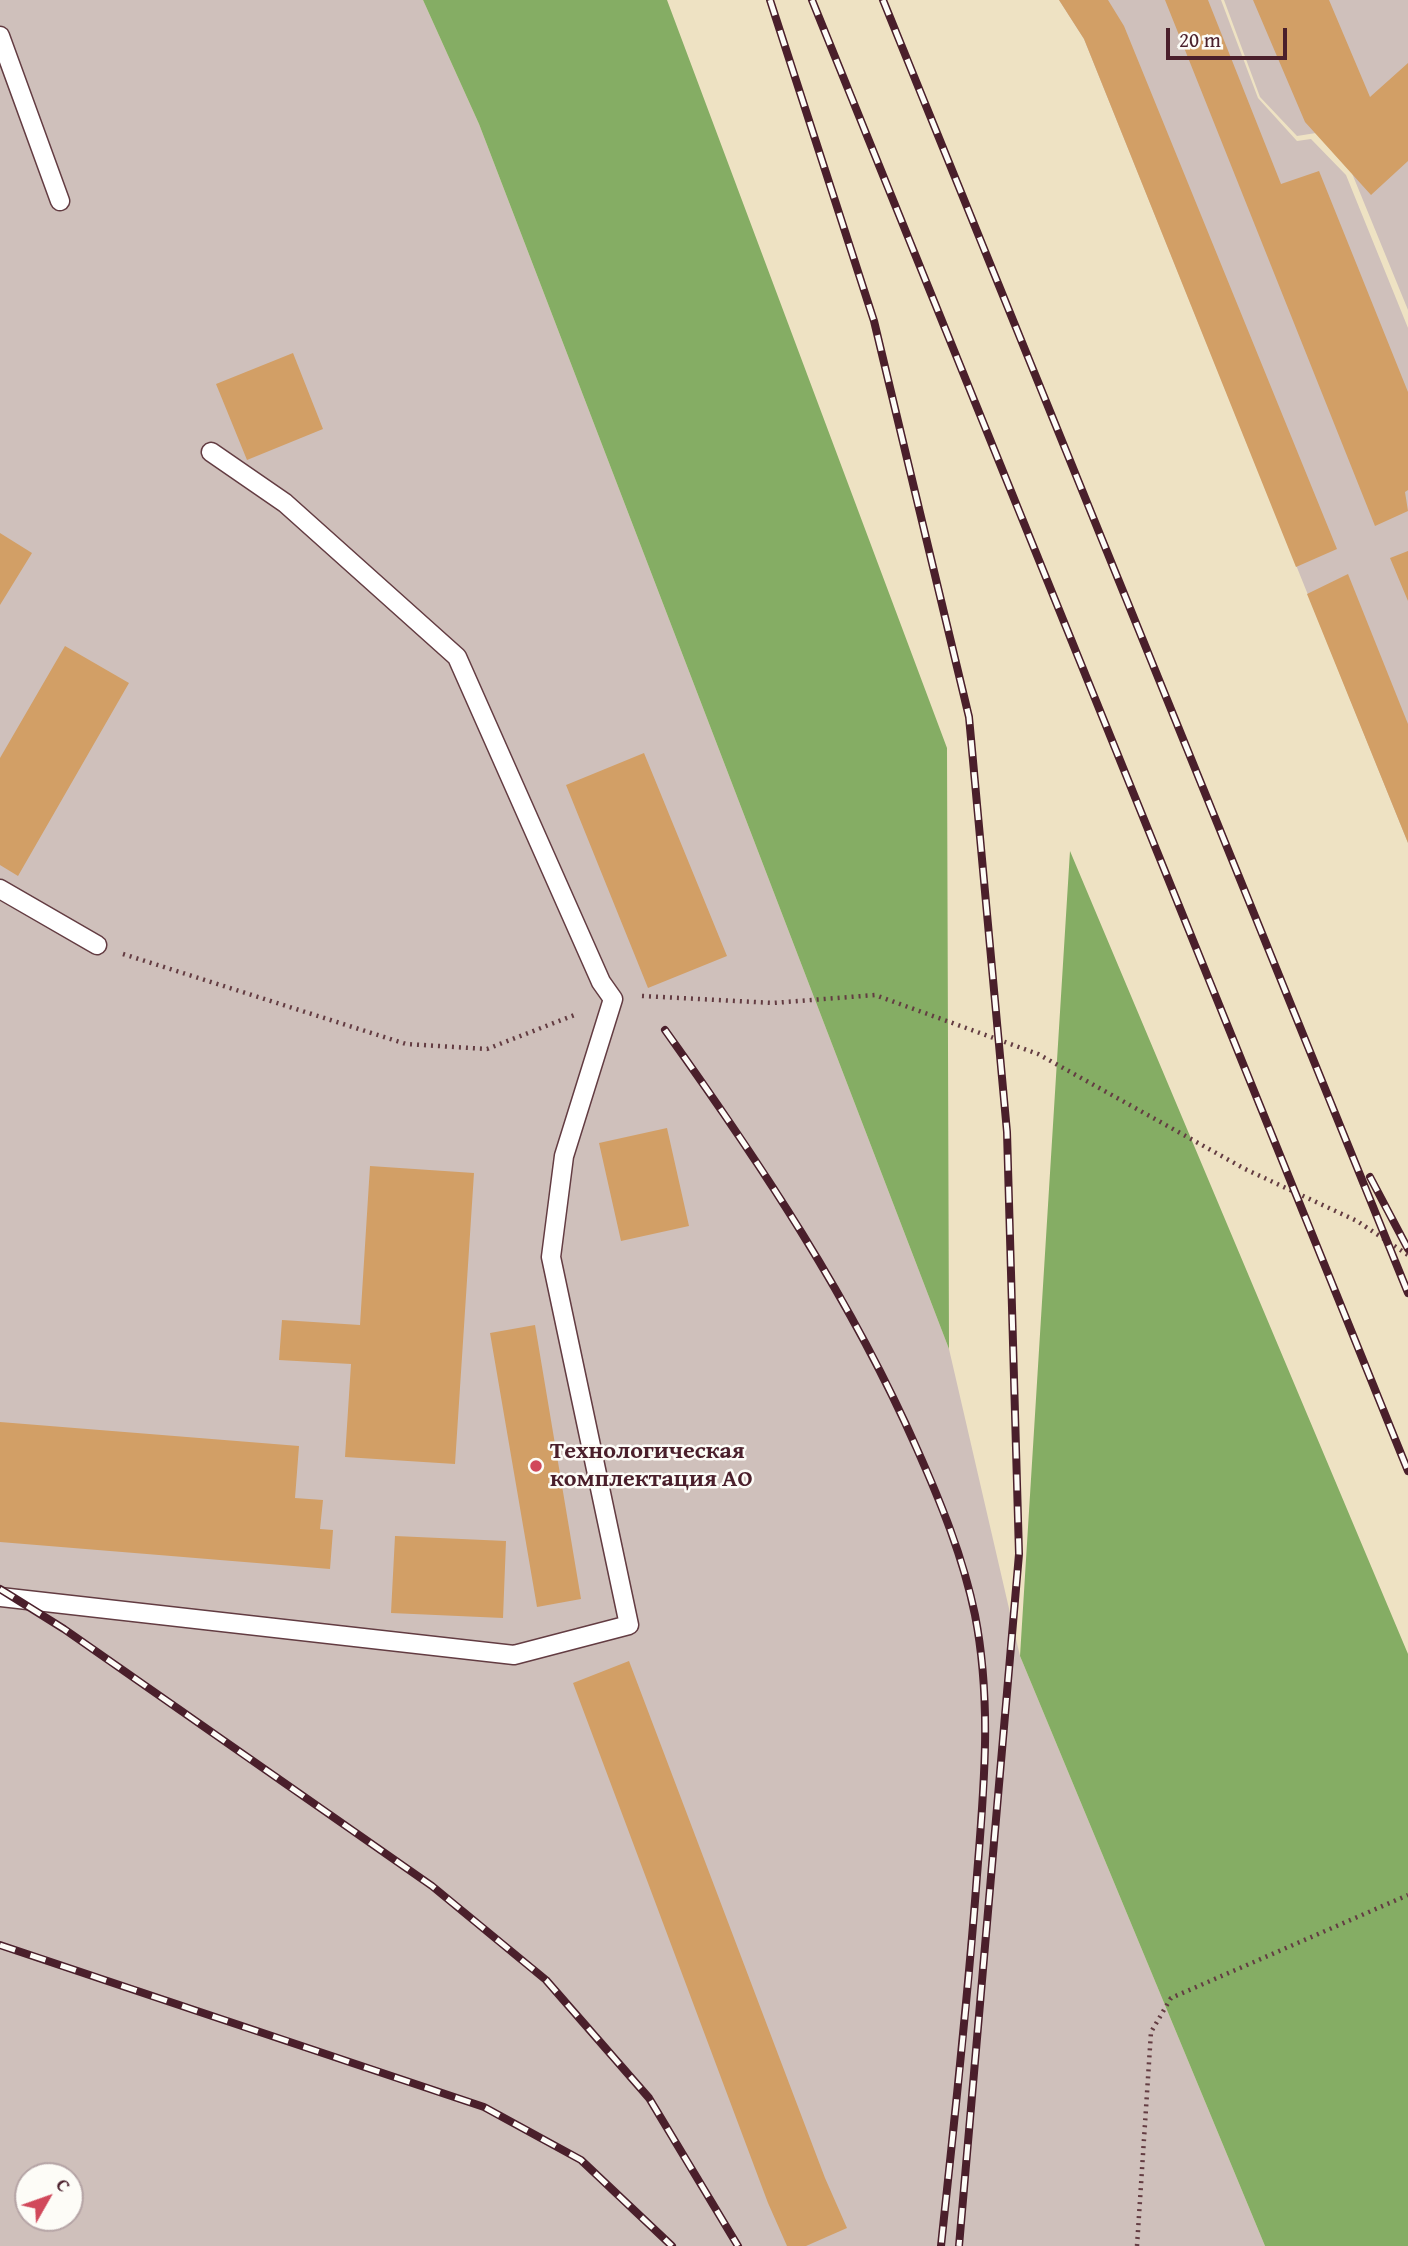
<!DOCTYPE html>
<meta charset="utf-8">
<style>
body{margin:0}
#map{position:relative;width:1408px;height:2246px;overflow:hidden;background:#eee2c3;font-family:"Gentium Book Plus",serif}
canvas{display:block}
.north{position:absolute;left:14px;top:2162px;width:70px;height:70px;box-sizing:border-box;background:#fdfcf7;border:2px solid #b5a4a5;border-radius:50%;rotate:50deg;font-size:19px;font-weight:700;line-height:28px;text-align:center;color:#4a1f2b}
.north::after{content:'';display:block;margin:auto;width:24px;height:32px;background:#d1495b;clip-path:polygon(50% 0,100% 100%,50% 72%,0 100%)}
.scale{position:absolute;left:1166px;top:28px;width:121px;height:32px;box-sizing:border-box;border:4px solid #4a1f2b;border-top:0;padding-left:9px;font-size:21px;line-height:24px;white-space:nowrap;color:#4a1f2b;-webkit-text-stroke:5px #fdfcf7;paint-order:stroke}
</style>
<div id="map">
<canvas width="1408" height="2246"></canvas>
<div class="north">С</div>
<div class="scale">20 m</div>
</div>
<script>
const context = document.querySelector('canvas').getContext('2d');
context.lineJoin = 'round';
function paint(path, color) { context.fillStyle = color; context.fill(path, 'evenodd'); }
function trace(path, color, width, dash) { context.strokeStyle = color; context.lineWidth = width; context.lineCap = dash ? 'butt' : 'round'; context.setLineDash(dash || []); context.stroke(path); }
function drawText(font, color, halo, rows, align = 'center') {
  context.font = font + ' "Gentium Book Plus",serif'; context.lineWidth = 5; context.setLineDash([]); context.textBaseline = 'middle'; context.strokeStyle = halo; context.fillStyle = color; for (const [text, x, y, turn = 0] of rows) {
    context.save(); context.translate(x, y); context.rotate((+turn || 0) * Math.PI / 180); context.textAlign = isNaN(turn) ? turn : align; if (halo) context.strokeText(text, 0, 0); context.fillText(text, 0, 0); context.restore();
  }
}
paint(new Path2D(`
 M0,0H423L479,124L949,1349L1020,1656L1265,2246H0ZM28,2176H70V2218H28Z
 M1059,0H1221L1258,98L1297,141L1311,139L1346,175L1408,328V843L1084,39Z
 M1224,0H1408V310L1349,166L1316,133L1297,136L1260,97Z`), '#cfc0bb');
paint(new Path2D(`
 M423,0H667L947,748L949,1349L479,124Z
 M1070,851L1408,1654V2246H1265L1020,1656Z`), '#85ad64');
paint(new Path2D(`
 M1059,0H1108L1124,26L1337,549L1296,567L1084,39Z
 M1165,0H1208L1281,184L1319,171L1408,392V490L1405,492L1408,511L1375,526Z
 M1253,0H1329L1370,97L1408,63V161L1371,195L1305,122Z
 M293,353L323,429L247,460L216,384Z
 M0,533L32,553L0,605Z
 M1408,551V601L1390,558Z
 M1348,574L1408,724V843L1307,594Z
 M65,646L129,683L18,876L0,865V758Z
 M644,753L727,956L648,988L566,785Z
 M667,1128L689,1226L621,1241L599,1143Z
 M370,1166L474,1173L455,1464L345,1457L351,1364L279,1360L282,1320L360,1325Z
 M535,1325L581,1599L537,1607L490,1333Z
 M0,1422L299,1446L295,1498L323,1500L320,1529L333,1530L330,1569L0,1542Z
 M395,1536L506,1541L503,1618L391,1613Z
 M629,1661L825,2178L847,2228L806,2246H787L768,2203L573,1683Z`), '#d29f66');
const service = new Path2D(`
 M0,36L60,201
 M0,889L97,945
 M0,1597L514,1655L629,1625L551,1257L564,1156L613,999L601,982L457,657L285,503L211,452`);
trace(service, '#633c42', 21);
trace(new Path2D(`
 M123,954L406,1044L487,1049L577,1014
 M642,996L773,1003L875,995L1038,1054L1245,1169L1357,1221L1408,1255
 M1137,2246L1151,2032L1171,1998L1408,1895`), '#633c42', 4.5, [2, 5]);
trace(service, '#fff', 18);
const rail = new Path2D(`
 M770,0L874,321L969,717L1007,1132L1019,1554L959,2246
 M812,0L1408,1471
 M883,0L1408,1293
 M665,1030C760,1163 851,1299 917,1449C941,1503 963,1557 975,1615C992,1702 984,1789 977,1875C968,1999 954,2123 941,2246
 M1370,1177L1408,1249
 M0,1589L64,1629L432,1886L546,1980L649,2098L738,2246
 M0,1945L484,2107L581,2160L672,2246`);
trace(rail, '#4a1f2b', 8);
trace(rail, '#fdfcf7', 5, [16]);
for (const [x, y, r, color] of [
 [536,1466,7,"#d1495b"]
]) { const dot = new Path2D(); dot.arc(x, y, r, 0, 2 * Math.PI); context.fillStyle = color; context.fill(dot); trace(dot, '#fdfcf7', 2.5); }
drawText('bold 24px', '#4a1f2b', '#fdfcf7', [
 ["Технологическая",550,1452],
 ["комплектация АО",550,1480]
], 'left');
</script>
